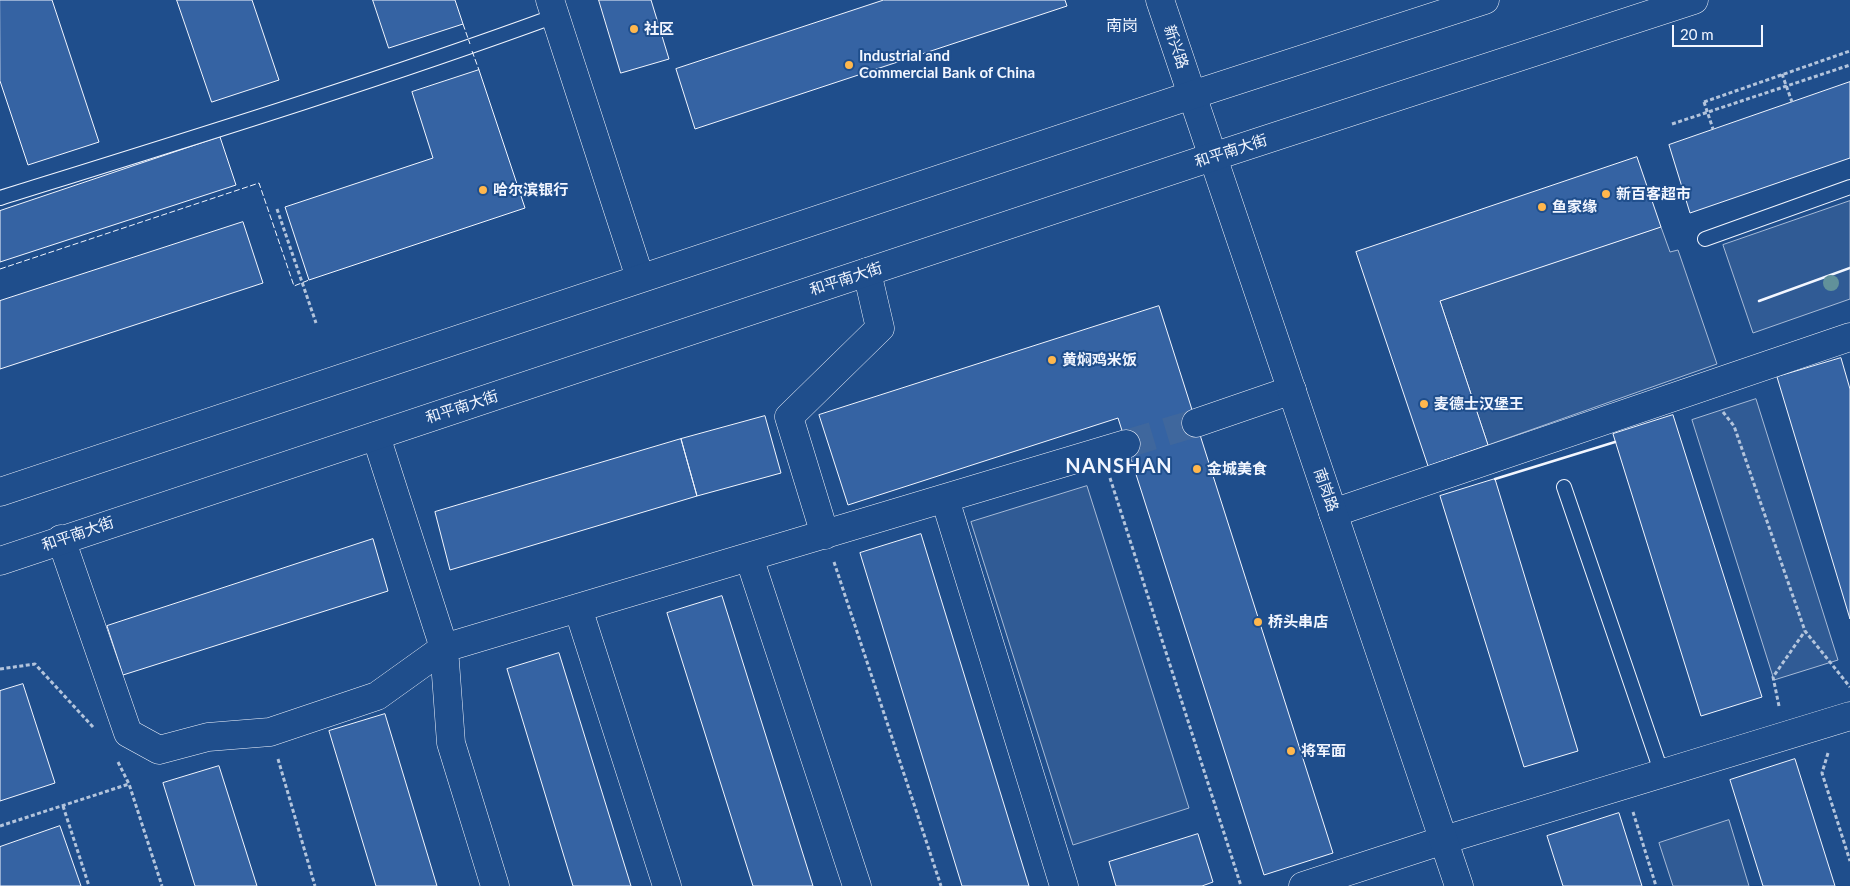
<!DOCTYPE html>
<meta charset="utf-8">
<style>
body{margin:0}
#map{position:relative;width:1850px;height:886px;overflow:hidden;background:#1f4e8c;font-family:Lato,sans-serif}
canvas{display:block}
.scale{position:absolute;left:1672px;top:25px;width:91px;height:22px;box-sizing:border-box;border:2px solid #f2f6ff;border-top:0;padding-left:6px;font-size:15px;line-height:18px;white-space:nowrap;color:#f2f6ff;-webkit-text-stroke:4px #1f4e8c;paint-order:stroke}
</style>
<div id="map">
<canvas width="1850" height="886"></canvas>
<div class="scale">20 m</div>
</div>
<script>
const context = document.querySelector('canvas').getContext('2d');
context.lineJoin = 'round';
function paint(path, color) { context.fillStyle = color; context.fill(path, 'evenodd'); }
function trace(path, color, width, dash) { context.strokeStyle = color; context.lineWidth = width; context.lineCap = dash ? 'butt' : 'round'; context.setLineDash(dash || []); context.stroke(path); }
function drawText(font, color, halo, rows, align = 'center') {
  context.font = font + ' Lato,"Noto Sans SC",sans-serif'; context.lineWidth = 4; context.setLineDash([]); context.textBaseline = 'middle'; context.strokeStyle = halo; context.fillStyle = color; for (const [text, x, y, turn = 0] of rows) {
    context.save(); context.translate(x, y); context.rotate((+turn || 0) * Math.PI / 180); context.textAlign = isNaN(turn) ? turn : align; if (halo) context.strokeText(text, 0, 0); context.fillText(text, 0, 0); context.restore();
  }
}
const built = new Path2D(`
 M1850,201V299L1753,333L1723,245Z
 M1661,227L1670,252L1678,250L1717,364L1488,445L1440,301Z
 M1756,399L1838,660L1774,680L1692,420Z
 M1087,486L1189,808L1073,845L971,522Z
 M1729,820L1749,886H1673L1659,843Z`);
paint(built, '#305b95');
trace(built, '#a8bbd7', 1);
const building = new Path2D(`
 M0,0H52L99,142L28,165L0,81Z
 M177,0H252L279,80L212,102Z
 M373,0H455L463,24L389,48Z
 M599,0H651L669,59L621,73Z
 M884,0H1065L1067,6L695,129L676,69Z
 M479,70L525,208L309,280L285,207L433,158L412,92Z
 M1850,82V158L1690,213L1669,145Z
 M220,137L236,185L0,262V211Z
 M1637,157L1661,227L1440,301L1488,445L1428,466L1356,252Z
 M243,222L263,283L0,369V301Z
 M1159,306L1333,853L1264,875L1118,418L848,505L819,415Z
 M1841,358L1850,389V619L1777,377Z
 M1673,415L1762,697L1701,716L1613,434Z
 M765,416L781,473L697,496L681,439Z
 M681,439L697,496L450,570L435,512Z
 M1495,479L1578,751L1524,767L1440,496Z
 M921,534L1029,886H962L860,553Z
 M373,539L388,591L123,675L107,626Z
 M722,596L813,886H753L667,613Z
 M559,653L631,886H573L507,669Z
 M23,684L55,783L0,801V691Z
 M385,714L437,886H376L329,731Z
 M1795,759L1835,886H1763L1730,780Z
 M219,766L257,886H195L163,783Z
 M1619,813L1642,886H1563L1547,836Z
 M60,826L81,886H0V847Z
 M1198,834L1213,882L1202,886H1116L1109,862Z`);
paint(building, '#3563a3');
trace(building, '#f2f6ff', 1);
trace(new Path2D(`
 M1126,444L1196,423`), '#3f679d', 28, [28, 14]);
const lane = new Path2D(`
 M0,198C186,140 372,83 555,16
 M1705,239L1850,187
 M1564,487L1662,774`);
const street = new Path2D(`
 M550,0L640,278
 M1196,423L1292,390
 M376,436L444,648L451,743L495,886
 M945,499L1064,886
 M1333,513L1850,337
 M825,535L789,417L880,328L867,272
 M61,539L128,733L159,750L208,737L270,732L377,696L444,648L1126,444
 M749,557L857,886
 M578,608L667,886
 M1303,886L1444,840L1850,716`);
const secondary = new Path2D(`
 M1160,0L1459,886`);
const primary = new Path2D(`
 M0,492L1192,95L1485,0
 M0,561L1200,161L1694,0`);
trace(lane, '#f2f6ff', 16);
trace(street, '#f2f6ff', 29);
trace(secondary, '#f2f6ff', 29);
trace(primary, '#f2f6ff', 29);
trace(new Path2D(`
 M1704,102L1850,51
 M1672,124L1850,65
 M277,209L316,323
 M1723,412L1734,426L1805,631L1850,687
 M1110,478L1241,886
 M834,562L941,886
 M0,669L35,664L93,727
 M1779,706L1773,677L1805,631
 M1828,753L1822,773L1850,861
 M278,759L315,886
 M118,762L129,784L162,886
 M63,806L89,886
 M1633,812L1656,886
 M0,826L129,784`), '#b3c4dc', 3, [4, 2.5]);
trace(lane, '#1f4e8c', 14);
trace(street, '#1f4e8c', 28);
trace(secondary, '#1f4e8c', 28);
trace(primary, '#1f4e8c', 28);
trace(new Path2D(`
 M1782,74L1792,102
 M1704,102L1713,129`), '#b3c4dc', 3, [4, 2.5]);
trace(new Path2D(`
 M463,24L470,44
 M472,51L479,70
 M0,269L259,183L294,286L309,280`), '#f2f6ff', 1, [6, 2.5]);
trace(new Path2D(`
 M1759,301L1850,268
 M1495,479L1615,442`), '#f2f6ff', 2.5);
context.fillStyle = '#61919a';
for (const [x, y] of [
 [1831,283]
]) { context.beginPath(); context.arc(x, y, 8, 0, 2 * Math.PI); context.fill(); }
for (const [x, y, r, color] of [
 [634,29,5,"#ffb74d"],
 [849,65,5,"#ffb74d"],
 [483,190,5,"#ffb74d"],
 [1606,194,5,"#ffb74d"],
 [1542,207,5,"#ffb74d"],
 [1052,360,5,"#ffb74d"],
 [1424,404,5,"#ffb74d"],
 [1197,469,5,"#ffb74d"],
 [1258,622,5,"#ffb74d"],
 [1291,751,5,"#ffb74d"]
]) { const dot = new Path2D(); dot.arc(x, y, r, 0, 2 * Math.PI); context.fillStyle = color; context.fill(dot); trace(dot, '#1f4e8c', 2); }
drawText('bold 15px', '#f2f6ff', '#1f4e8c', [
 ["社区",644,29],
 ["Industrial and",859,56],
 ["Commercial Bank of China",859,73],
 ["哈尔滨银行",493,190],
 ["新百客超市",1616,194],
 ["鱼家缘",1552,207],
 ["黄焖鸡米饭",1062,360],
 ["麦德士汉堡王",1434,404],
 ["金城美食",1207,469],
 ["桥头串店",1268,622],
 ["将军面",1301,751]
], 'left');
drawText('15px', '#f2f6ff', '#1f4e8c', [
 ["新兴路",1176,47,71],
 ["和平南大街",1231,151,-18],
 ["和平南大街",846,279,-18],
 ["和平南大街",462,407,-18],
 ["南岗路",1326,490,71],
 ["和平南大街",78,534,-19]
]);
drawText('16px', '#f2f6ff', '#1f4e8c', [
 ["南岗",1122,26]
]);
context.letterSpacing = '1px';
drawText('bold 20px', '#f2f6ff', '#1f4e8c', [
 ["NANSHAN",1119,467]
]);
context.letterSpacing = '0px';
</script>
